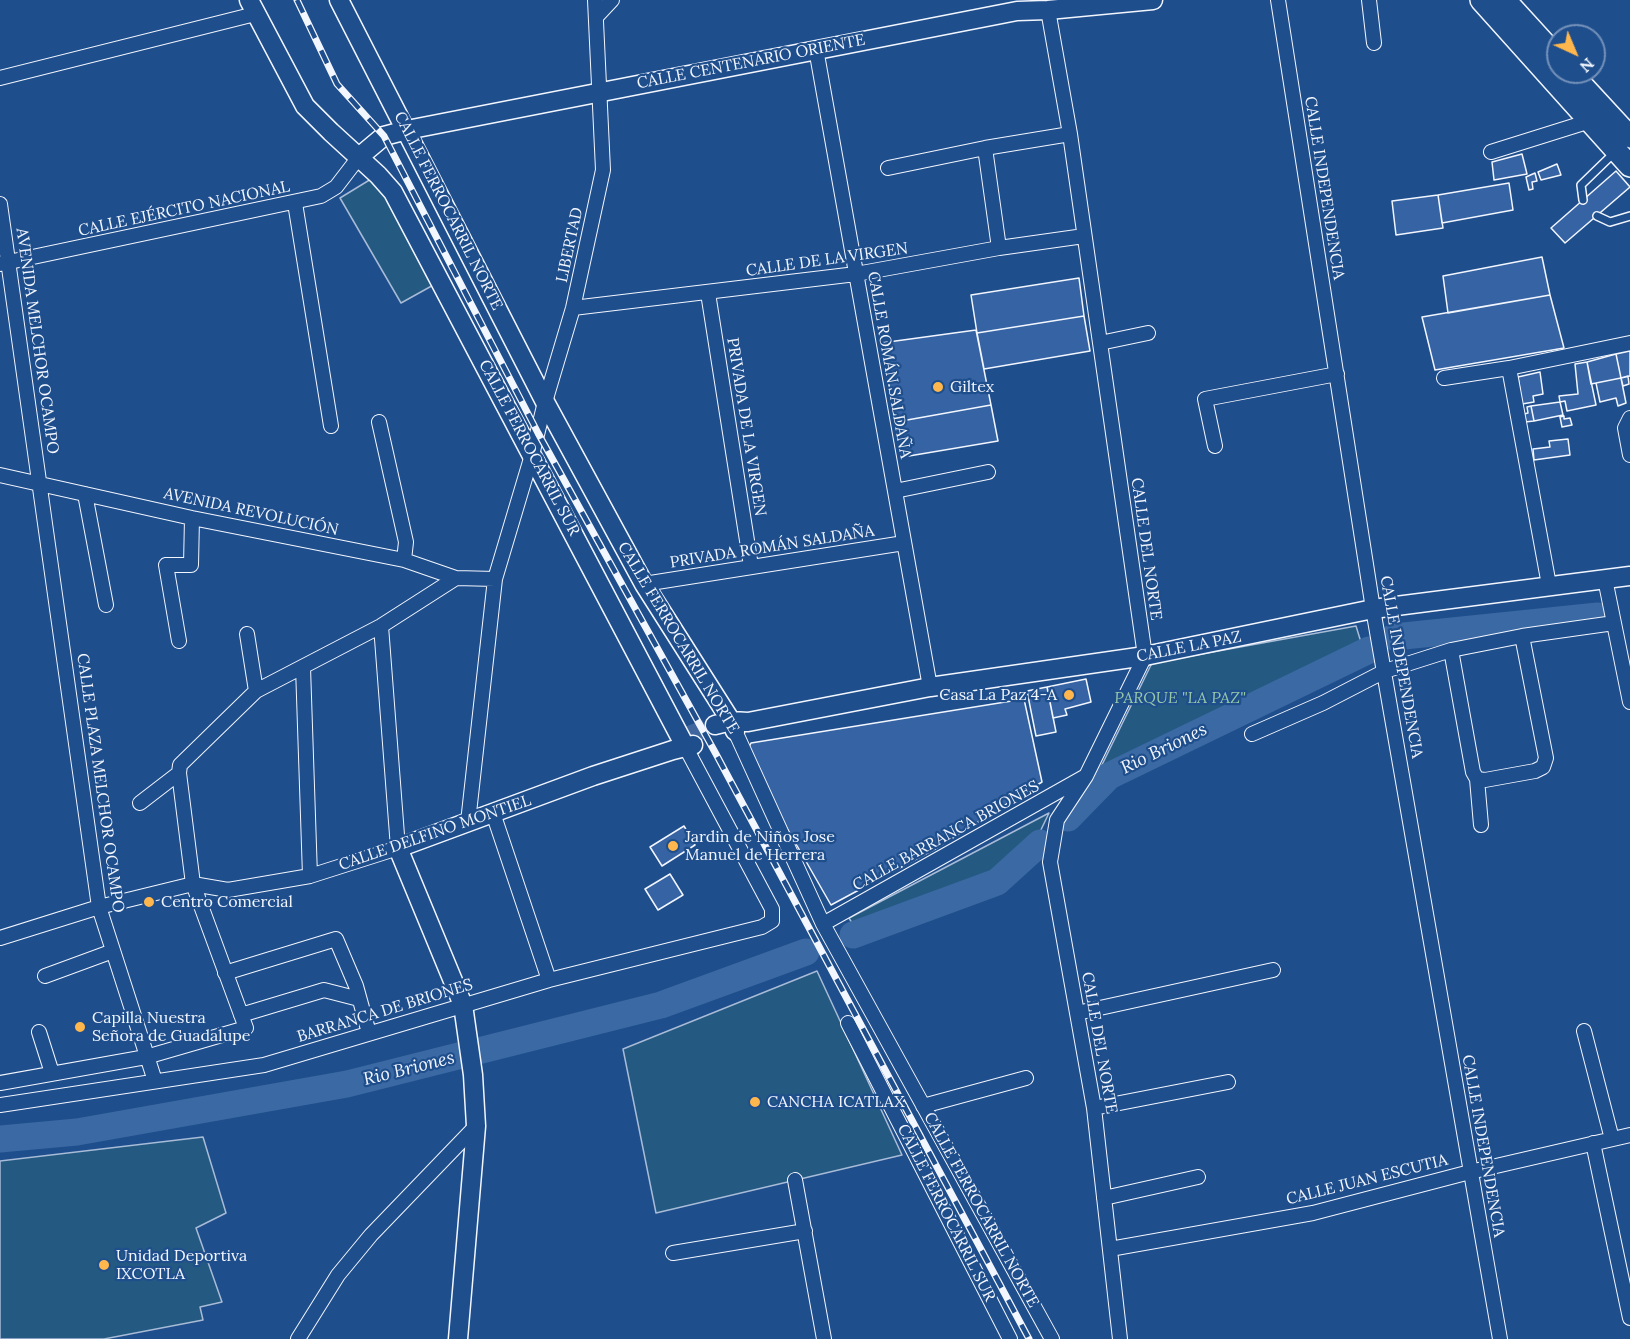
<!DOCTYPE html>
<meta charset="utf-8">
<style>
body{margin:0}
#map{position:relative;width:1630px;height:1339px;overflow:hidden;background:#1f4e8c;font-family:Lora,serif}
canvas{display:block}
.north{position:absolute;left:1546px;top:24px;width:60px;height:60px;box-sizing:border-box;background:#1f4e8c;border:2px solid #7391ba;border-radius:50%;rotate:136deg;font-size:16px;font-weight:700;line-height:24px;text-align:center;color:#f2f6ff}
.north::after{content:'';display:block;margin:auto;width:21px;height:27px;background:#ffb74d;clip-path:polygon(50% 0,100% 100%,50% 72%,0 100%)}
</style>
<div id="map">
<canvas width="1630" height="1339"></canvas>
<div class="north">N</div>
</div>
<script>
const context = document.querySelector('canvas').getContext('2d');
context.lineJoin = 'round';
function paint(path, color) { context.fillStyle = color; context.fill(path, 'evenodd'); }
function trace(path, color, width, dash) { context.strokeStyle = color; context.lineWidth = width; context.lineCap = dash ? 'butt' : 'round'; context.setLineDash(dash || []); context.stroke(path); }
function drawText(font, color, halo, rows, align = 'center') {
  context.font = font + ' Lora,serif'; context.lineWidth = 4.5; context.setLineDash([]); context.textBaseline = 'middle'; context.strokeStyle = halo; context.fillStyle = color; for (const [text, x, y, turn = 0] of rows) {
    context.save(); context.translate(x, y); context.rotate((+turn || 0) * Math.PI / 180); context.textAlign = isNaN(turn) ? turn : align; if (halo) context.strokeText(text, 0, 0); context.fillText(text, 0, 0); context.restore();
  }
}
const green = new Path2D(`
 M376,176L437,283L401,303L340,198Z
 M1356,626L1364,652L1109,776L1094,781L1152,663Z
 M1049,813L1038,836L995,871L855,928L849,918Z
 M817,971L902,1155L656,1213L623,1049Z
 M203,1137L226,1213L196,1228L222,1302L200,1307L203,1320L104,1339H0V1161Z`);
paint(green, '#245a82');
trace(green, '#a8bbd7', 1.5);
trace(new Path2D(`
 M1394,637L1598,616
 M1068,818L1109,776L1369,650
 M853,935L997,882L1040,843
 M0,1139L77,1132L347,1084L661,1005L806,952`), '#3b69a3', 27);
const building = new Path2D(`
 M1522,154L1527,174L1494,180L1492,162Z
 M1557,164L1561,175L1541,180L1538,172Z
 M1616,171L1630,187L1565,243L1551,228Z
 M1535,173L1537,181L1532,182L1533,189L1529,190L1526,177Z
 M1509,183L1513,210L1442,223L1438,195Z
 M1438,195L1443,228L1396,235L1392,201Z
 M1542,257L1550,295L1448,313L1443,276Z
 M1079,278L1084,316L977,333L971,295Z
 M1550,295L1564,348L1435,370L1422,317Z
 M1084,316L1090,351L984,369L977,333Z
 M976,330L991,405L896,422L881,343Z
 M1630,351V376L1621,378L1616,354Z
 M1616,354L1621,378L1591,384L1587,362Z
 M1587,362L1596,405L1567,411L1565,401L1560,402L1559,396L1578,394L1575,364Z
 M1540,372L1543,394L1533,396L1534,402L1522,404L1518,377Z
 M1628,376L1629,384L1623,386L1621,378Z
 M1621,378L1626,403L1618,406L1616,398L1600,402L1596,383Z
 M1560,402L1563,415L1534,421L1531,406Z
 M991,405L998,441L903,457L896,422Z
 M1531,406L1534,421L1525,422L1524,414L1528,413L1527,407Z
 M1564,416V419L1570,418L1572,425L1562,427L1560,417Z
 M1568,439L1570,455L1534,460L1533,449L1550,447L1549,441Z
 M1086,679L1091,702L1065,709L1067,715L1053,718L1047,687Z
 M1047,687L1056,732L1036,736L1027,691Z
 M1024,699L1042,782L935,849L831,905L745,755L751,743Z
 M684,826L695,845L662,866L650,847Z
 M670,874L683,895L658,910L645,889Z`);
paint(building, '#3563a3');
trace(building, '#f2f6ff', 1.5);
trace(new Path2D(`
 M689,735L715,725`), '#3f679d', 18, [18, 9]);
const lane = new Path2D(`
 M1583,200L1581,185L1614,153
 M1597,216L1610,222L1630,216`);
const street = new Path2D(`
 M1278,0L1373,609L1500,1339
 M1369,0L1374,43
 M1048,10L1070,134L1145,656L1086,776L1057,820L1050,862L1094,1108L1120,1339
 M597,16L612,0
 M816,49L930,687
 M0,78L255,14
 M985,148L999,248
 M1491,152L1590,121
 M888,168L985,148L1070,134
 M295,203L331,426
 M0,204L99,907L155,1081
 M0,264L321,196L336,187L359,157
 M708,293L751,566
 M573,308L856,274L999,248L1084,236
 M1100,343L1148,333
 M1509,368L1549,585
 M1444,378L1509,368L1630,343
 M1630,418L1625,428L1630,455
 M379,422L406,542L404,560
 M1215,446L1205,399L1337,374
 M0,475L192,518L404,560L456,578L495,579
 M895,491L988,472
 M85,494L106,605
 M1605,579L1630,702
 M644,584L904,543
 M247,634L256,691
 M179,641L166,565H191L192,518
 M1451,650L1473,772L1477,779L1481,825
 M303,667L310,876
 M735,731L823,924L1052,1339
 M1252,734L1323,703L1385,671L1451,650L1522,636L1614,623
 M1477,779L1485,780L1535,771L1543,767L1546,758L1522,636
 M140,803L179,773
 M493,813L549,980
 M468,822L495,579L532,455L545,402L573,308L603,170L595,0
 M823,924L1084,777
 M0,938L99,907L193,884L228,890L310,876L398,848L381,626
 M225,973L336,939L356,986L369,1033
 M45,976L113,951
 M1077,1013L1273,970
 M241,1015L324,990L359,999
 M848,1023L1010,1339
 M1584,1031L1612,1139
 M39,1032L52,1073
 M0,1083L146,1057L246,1028L193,884L179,773L180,765L256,691L381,626L456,578
 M0,1105L264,1065L549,980L762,927L772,921V909L686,748
 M923,1106L1026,1078
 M1094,1108L1228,1082
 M1593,1143L1630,1318
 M795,1180L824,1339
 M1104,1198L1198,1177
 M1110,1249L1313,1213L1470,1172L1630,1135
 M673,1253L805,1231
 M298,1339L338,1275L371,1235L476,1126`);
const secondary = new Path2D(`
 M249,0L305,106L331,132L378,175L393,192L686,748
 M339,0L545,402L644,584L731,721L735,731
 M359,157L384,136L407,130L1017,11L1048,10L1153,0
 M715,725L731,721L748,722L930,687L1145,656L1373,609L1630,576
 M458,1339L476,1126L473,1075L463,1005L398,848L593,776L673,750L693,745`);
const primary = new Path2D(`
 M1481,0L1630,166
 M1505,0L1558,58
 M1570,72L1630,137`);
trace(lane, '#f2f6ff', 10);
trace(street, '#f2f6ff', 16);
trace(secondary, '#f2f6ff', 21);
trace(primary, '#f2f6ff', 24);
trace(lane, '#1f4e8c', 7);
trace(street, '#1f4e8c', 14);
trace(secondary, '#1f4e8c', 18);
trace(primary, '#1f4e8c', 21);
const rail = new Path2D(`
 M297,0L337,84L384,136L538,433L716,754L1029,1339`);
trace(rail, '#f2f6ff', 7);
trace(rail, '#1f4e8c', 4.5, [14]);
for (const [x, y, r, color] of [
 [938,387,6,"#ffb74d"],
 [1069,695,6,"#ffb74d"],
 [673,846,6,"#ffb74d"],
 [149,902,6,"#ffb74d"],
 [80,1027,6,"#ffb74d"],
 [755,1102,6,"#ffb74d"],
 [104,1265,6,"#ffb74d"]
]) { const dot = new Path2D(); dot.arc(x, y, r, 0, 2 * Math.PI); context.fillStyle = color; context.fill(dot); trace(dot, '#1f4e8c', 2); }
drawText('16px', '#f2f6ff', '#1f4e8c', [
 ["CALLE CENTENARIO ORIENTE",751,62,-11],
 ["CALLE INDEPENDENCIA",1324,188,81],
 ["CALLE EJÉRCITO NACIONAL",184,209,-12],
 ["CALLE FERROCARRIL NORTE",448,211,63],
 ["LIBERTAD",570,245,-78],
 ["CALLE DE LA VIRGEN",827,260,-8],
 ["AVENIDA MELCHOR OCAMPO",37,341,82],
 ["CALLE ROMÁN SALDAÑA",889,365,80],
 ["PRIVADA DE LA VIRGEN",746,427,81],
 ["CALLE FERROCARRIL SUR",529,448,62],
 ["AVENIDA REVOLUCIÓN",251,512,12],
 ["PRIVADA ROMÁN SALDAÑA",772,547,-9],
 ["CALLE DEL NORTE",1146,549,82],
 ["CALLE FERROCARRIL NORTE",678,638,59],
 ["CALLE LA PAZ",1189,647,-11],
 ["CALLE INDEPENDENCIA",1401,667,80],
 ["CALLE PLAZA MELCHOR OCAMPO",100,783,82],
 ["CALLE DELFINO MONTIEL",435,833,-19],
 ["CALLE BARRANCA BRIONES",946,836,-29],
 ["BARRANCA DE BRIONES",385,1011,-17],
 ["CALLE DEL NORTE",1099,1043,80],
 ["CALLE INDEPENDENCIA",1483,1146,80],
 ["CALLE JUAN ESCUTIA",1367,1180,-14],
 ["CALLE FERROCARRIL NORTE",981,1210,61],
 ["CALLE FERROCARRIL SUR",946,1213,63]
]);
drawText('16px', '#f2f6ff', '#1f4e8c', [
 ["Giltex",950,387],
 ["Casa La Paz 4-A",1057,695,"right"],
 ["Jardin de Niños Jose",685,837],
 ["Manuel de Herrera",685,855],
 ["Centro Comercial",161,902],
 ["Capilla Nuestra",92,1018],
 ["Señora de Guadalupe",92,1036],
 ["CANCHA ICATLAX",767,1102],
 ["Unidad Deportiva",116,1256],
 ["IXCOTLA",116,1274]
], 'left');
drawText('italic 16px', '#97c8a6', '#1f4e8c', [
 ["PARQUE \"LA PAZ\"",1180,698]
]);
drawText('italic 18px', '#f2f6ff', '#1f4e8c', [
 ["Rio Briones",1164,749,-26],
 ["Rio Briones",409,1069,-14]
]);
</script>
